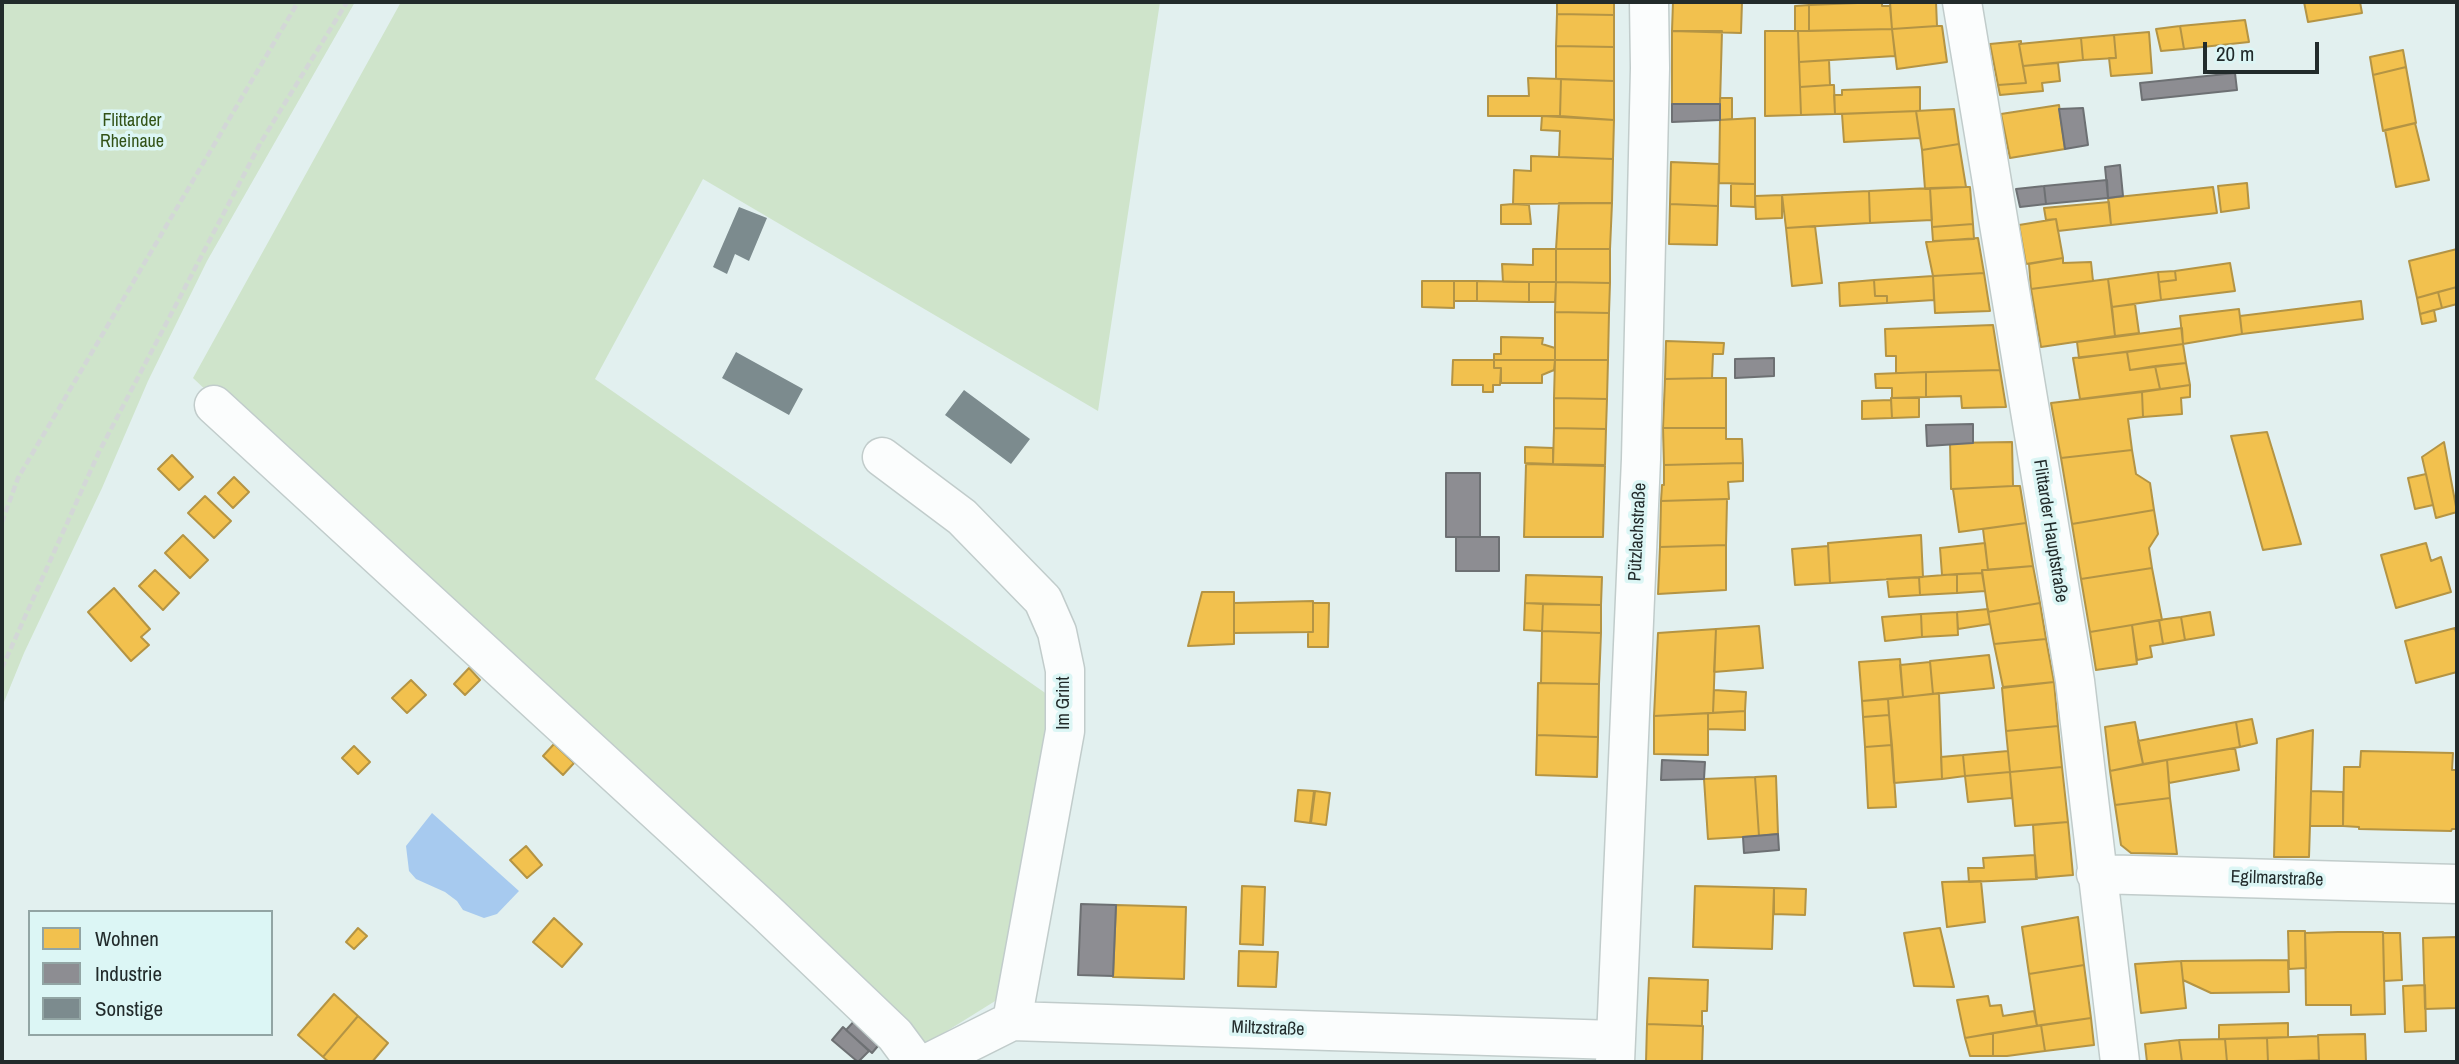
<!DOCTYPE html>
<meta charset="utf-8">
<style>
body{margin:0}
#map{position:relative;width:2459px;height:1064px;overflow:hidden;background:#e2f0ef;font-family:"Archivo Narrow",sans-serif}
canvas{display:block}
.frame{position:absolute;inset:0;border:4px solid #222b2b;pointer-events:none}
.legend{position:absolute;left:28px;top:910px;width:245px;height:126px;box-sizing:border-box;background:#dcf6f5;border:2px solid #92a5a4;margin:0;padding:9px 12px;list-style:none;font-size:21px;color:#222b2b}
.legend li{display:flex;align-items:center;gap:14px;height:35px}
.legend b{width:35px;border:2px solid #92a5a4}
.scale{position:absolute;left:2203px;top:42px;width:116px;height:32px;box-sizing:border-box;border:4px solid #222b2b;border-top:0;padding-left:9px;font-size:21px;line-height:24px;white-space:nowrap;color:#222b2b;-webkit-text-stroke:5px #dcf6f5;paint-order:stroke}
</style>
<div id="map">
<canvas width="2459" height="1064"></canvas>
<div class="frame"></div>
<ul class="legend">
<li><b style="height:19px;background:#f2c14e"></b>Wohnen</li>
<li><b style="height:19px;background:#8d8d92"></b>Industrie</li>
<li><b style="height:19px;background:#7c8b8e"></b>Sonstige</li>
</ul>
<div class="scale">20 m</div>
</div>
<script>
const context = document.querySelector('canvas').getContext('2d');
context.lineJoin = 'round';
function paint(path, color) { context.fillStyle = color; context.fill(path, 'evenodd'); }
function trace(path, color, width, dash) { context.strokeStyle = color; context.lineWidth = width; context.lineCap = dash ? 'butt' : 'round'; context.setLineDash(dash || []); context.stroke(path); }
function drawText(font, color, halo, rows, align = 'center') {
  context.font = font + ' "Archivo Narrow",sans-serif'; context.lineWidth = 7; context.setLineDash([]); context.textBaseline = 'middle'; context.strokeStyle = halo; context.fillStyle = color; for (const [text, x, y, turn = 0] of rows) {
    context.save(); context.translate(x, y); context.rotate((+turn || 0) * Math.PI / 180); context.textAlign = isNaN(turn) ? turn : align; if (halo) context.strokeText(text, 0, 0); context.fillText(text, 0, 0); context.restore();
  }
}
paint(new Path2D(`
 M2,2H355L207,261L148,381L102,488L24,653L2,707Z
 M401,2H1160L1098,411L703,179L595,379L1051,697L1008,993L910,1054L193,378Z`), '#cfe4cb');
paint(new Path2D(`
 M432,813L519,891L497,914L484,918L463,910L457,901L445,892L416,879L409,871L406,846Z`), '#a7caef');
const homes = new Path2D(`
 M1557,2H1614V15L1557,14Z
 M1673,2H1742L1741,33L1672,31Z
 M1882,2V6H1890L1892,29L1809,31V5Z
 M1890,2H1936L1937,26L1892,29Z
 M2304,2H2360L2362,13L2308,22Z
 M1809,5V31H1795V6Z
 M1557,14L1614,15V47L1556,46Z
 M2245,20L2249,42L2184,49L2180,26Z
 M1937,26H1942L1947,62L1897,69L1892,29Z
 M2180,26L2184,49L2161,51L2156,29Z
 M1892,29L1895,56L1799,62L1798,31Z
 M1672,31H1722L1720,104H1672Z
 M1765,31H1798L1801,115L1765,116Z
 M2149,32L2152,73L2111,76L2109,58H2116L2114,35Z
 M2114,35L2116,58L2083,60L2081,38Z
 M2081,38L2083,60L2023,66L2019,44Z
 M2021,41V44H2019L2026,83L1998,85L1990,44Z
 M1556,46L1614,47V81L1556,79Z
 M2403,50L2406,67L2373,75L2370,57Z
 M1829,60L1830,85L1800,87L1799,62Z
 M2058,63L2060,81L2042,83L2043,91L2000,95L1998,85L2026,83L2023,66Z
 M2406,67L2416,123L2383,131L2373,75Z
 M1528,78L1561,79L1560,116H1488V96H1529Z
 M1561,79L1614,81V120L1560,116Z
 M1830,85H1834L1835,114L1801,115L1800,87Z
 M1920,87V111L1835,114L1834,95H1842V90Z
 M1720,98H1732V119L1720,120Z
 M2059,105L2065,149L2010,158L2001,114Z
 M1954,109L1959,144L1922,150L1916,111Z
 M1916,111L1920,138L1844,142L1842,114Z
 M1542,116L1614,120L1613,159L1559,157L1560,131L1541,130Z
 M1755,118V184L1719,183L1720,120Z
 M2415,123L2429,180L2396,187L2385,130Z
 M1959,144L1966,187L1925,189L1922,150Z
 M1531,156L1613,159L1612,203L1513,204L1514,170L1531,171Z
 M1671,162L1719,164L1718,206L1670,204Z
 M2247,183L2249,208L2221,212L2218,186Z
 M1731,184H1755V207L1731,206Z
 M1966,187H1970L1973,224L1932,227L1930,188Z
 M2213,187L2217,213L2111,225L2108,198Z
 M1930,188L1932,220L1870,223L1869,191Z
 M1869,191L1870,223L1786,228L1782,195Z
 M1782,195V218L1756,219L1755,196Z
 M2109,202L2111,225L2058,231L2056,219L2046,220L2044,208Z
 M1559,203H1612L1610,249H1556Z
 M1513,204L1529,205L1531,224H1501V205Z
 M1670,204L1718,206L1717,245L1669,244Z
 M2056,219L2063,258L2026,264L2019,225Z
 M1973,224L1974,239L1933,241L1932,227Z
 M1815,226L1822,283L1792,286L1786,228Z
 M1978,238L1984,273L1933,276L1926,242Z
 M1533,249H1556V282H1503L1502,264L1533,265Z
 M1556,249H1610V283L1556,282Z
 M2457,249V287L2417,298L2409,261Z
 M2063,258V263L2091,262L2093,281L2031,289L2029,264Z
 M2230,263L2235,291L2161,300L2159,282L2176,280L2175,271Z
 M2175,271L2176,280L2159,282L2158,272Z
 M2158,272L2161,300L2112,307L2108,279Z
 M1984,273L1990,311L1935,313L1933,276Z
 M1933,276L1934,300L1887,303V296H1875L1874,280Z
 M2108,279L2115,336L2041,347L2031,289Z
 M1874,280L1875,296H1887V303L1840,306L1839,283Z
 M1422,281H1454V308L1422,307Z
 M1454,281H1477V301H1454Z
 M1477,281L1529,282V302L1477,301Z
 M1529,282H1556L1555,302H1529Z
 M1556,282L1610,283L1609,313L1555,312Z
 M2457,287V304L2442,308L2438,292Z
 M2438,292L2442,308L2420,314L2417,298Z
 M2361,301L2363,319L2242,334L2240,316Z
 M2135,304L2139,333L2115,336L2112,307Z
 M2239,309L2242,334L2183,344L2180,316Z
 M2434,310L2436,321L2422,324L2420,314Z
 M1555,312L1609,313L1608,360H1555Z
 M1993,325L2000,370L1896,373V356H1886L1885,329Z
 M2182,328L2183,344L2079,358L2077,342Z
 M1501,337L1543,338L1542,344L1555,348V360H1494V354H1501Z
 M1666,341L1724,343L1723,354H1713L1712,378L1665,379Z
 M2183,344L2186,363L2130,370L2127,352Z
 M2127,352L2130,370L2155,366L2160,389L2080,399L2073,358Z
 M1453,360H1494V368H1501L1500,385H1493V392H1483V385H1452Z
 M1494,360H1555L1554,370L1542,375V383H1501V368H1494Z
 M1555,360H1608L1607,399L1554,398Z
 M2186,363L2190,385L2160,389L2155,366Z
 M2000,370L2006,407L1962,408L1961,396L1926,397V372Z
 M1926,372V397L1892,398V388H1876L1875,374Z
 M1712,378H1726V428H1663L1665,379Z
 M2190,385V397L2181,398L2182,414L2143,417L2142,392Z
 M2142,392L2143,417L2128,419L2132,450L2061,458L2051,403Z
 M1554,398L1607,399L1606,429L1554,428Z
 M1891,398H1919V417L1892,418Z
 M1891,400L1892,418L1862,419V401Z
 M1554,428L1606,429L1605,465L1553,464Z
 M1663,428H1726V439H1742L1743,463L1664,465Z
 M2267,432L2301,544L2263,550L2231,436Z
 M2012,442L2013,486L1951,489L1950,443Z
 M2444,442L2457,512L2436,518L2422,457Z
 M1525,447L1553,448V464L1525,463Z
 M2132,450L2136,474L2150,483L2154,510L2072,524L2061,458Z
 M172,455L193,477L179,490L158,469Z
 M1743,463V481L1728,482L1729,499L1661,501L1662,485H1664V465Z
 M1526,464L1605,466L1603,537H1524Z
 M2426,474L2433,505L2415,509L2408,478Z
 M234,477L249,492L233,508L218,493Z
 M2013,486H2020L2026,523L1959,532L1953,489Z
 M205,496L231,521L214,538L188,513Z
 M1727,499L1726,545L1660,547L1661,501Z
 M2154,510L2158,534L2149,548L2152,568L2081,579L2072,524Z
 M2026,523L2033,566L1988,570L1983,529Z
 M183,535L208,560L190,578L165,553Z
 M1921,535L1923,577L1830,583L1828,543Z
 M1985,543L1988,570H1982V573L1942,575L1940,548Z
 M2426,543L2431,561L2441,557L2451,592L2396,608L2381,555Z
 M1726,545V590L1658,594L1660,547Z
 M1828,546L1830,583L1795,585L1792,549Z
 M2033,566L2040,603L1988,612L1982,570Z
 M2152,568L2162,620L2090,632L2081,579Z
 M155,570L179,593L163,610L139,586Z
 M1982,573L1985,591L1957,593V574Z
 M1957,574V593L1920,595L1919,577Z
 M1526,575L1602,577L1601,605L1525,603Z
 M1919,577L1920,595L1889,597L1887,579Z
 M114,588L150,629L141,637L149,645L131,661L88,612Z
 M1202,592H1234V644L1188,646Z
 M1313,601V632L1234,633V603Z
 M1313,603H1329L1328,647H1308V632H1313Z
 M1525,603L1543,604L1542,631L1524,630Z
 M2040,603L2046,639L1994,644L1988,612Z
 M1543,604L1601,605V633L1542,631Z
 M1988,609L1990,624L1958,629L1957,612Z
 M1957,612L1958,635L1922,637L1921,614Z
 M2210,612L2214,635L2185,640L2181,617Z
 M1921,614L1922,637L1885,641L1882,617Z
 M2181,617L2185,640L2163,644L2159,620Z
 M2159,620L2163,644L2150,646L2152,657L2137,660L2132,625Z
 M2132,625L2137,664L2096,670L2090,632Z
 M1759,626L1763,668L1714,672L1716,629Z
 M2455,628L2457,637V672L2416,683L2405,641Z
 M1716,629L1713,713L1654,716L1658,633Z
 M1542,631L1601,633L1599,684L1541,683Z
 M2046,639L2054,682L2003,687L1994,644Z
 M1989,655L1994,688L1933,694L1930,661Z
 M1900,659L1903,697L1862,701L1859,662Z
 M1930,662L1933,694L1903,697L1900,665Z
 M469,668L480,680L465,695L454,684Z
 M411,680L426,695L407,713L392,698Z
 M2054,682L2058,726L2006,731L2002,688Z
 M1538,683L1599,684L1598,737L1537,735Z
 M1714,690L1746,692L1745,711L1713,713Z
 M1939,693L1942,779L1894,783L1888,699Z
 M1888,699L1889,715L1863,717L1862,701Z
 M1745,711V730L1708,729V713Z
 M1708,713V755L1654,754V716Z
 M1889,715L1892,745L1865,747L1863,717Z
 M2252,719L2257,743L2240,747L2236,722Z
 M2135,722L2143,764L2110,771L2105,727Z
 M2236,722L2240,747L2143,764L2138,741Z
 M2058,726L2062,767L2010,772L2006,731Z
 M2313,730L2309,857H2274L2277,739Z
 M1537,735L1598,737L1597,777L1536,775Z
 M554,744L574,763L563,775L543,756Z
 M1892,745L1896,807L1868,808L1865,747Z
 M354,746L370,762L358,774L342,758Z
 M2235,748L2239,770L2169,783L2167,760Z
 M2008,751L2010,772L1965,776L1963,755Z
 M2361,751L2453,753L2452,770H2457V829H2452L2451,831L2359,829V827L2343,826L2344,767H2360Z
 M1963,755L1965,776L1942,779L1941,757Z
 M2167,760L2170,798L2115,805L2110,771Z
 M2062,767L2068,822L2015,826L2010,772Z
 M2010,772L2012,798L1968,802L1965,776Z
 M1776,776L1778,834L1759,836L1755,777Z
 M1755,777L1759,836L1708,839L1704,779Z
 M1298,790L1314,791L1310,823L1295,821Z
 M1315,791L1330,793L1326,825L1311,823Z
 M2311,791L2343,792V826H2310Z
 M2170,798L2177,854L2131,853L2121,845L2115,805Z
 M2068,822L2073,875L2036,878L2033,825Z
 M526,846L542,865L527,878L510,860Z
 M2035,855L2037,879L1969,882L1968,868H1984L1983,858Z
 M1981,881L1985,922L1947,927L1942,882Z
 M1242,886L1265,887L1263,945L1240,944Z
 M1695,886L1774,888L1772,949L1693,947Z
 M1774,888L1806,889L1805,915L1774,914Z
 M1116,905L1186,907L1184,979L1113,977Z
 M2078,917L2084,965L2029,974L2022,927Z
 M554,918L582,944L562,967L533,942Z
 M358,928L367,936L354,949L346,942Z
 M1940,928L1954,987L1914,986L1904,933Z
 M2288,931H2305L2306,968L2289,969Z
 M2338,932H2383L2385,1014L2351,1015V1005H2306L2305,933Z
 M2383,933H2400L2402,980L2384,981Z
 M2457,937V1008L2425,1009L2423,938Z
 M1239,951L1278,952L1276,987L1238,986Z
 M2288,960L2289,992L2211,993L2183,980L2181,961Z
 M2181,961L2186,1008L2141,1013L2135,964Z
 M2084,965L2091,1018L2037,1026L2029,974Z
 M1649,978L1708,980L1707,1011H1702V1026L1647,1024Z
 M2425,985L2426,1031L2405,1032L2403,986Z
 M334,994L358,1016L323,1057L298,1035Z
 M1988,996L1990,1006L2001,1005L2003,1016L2034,1011L2037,1026L1965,1038L1957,1000Z
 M358,1016L388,1043L372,1062H329L323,1057Z
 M2091,1018L2094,1045L2045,1051L2041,1025Z
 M2288,1023V1037L2219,1039V1025Z
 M1647,1024L1703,1026L1702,1062H1646Z
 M2041,1025L2045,1051L2007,1056H1993V1033Z
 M1993,1033V1056H1970L1965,1038Z
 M2365,1034L2366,1062H2319L2318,1035Z
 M2318,1036L2319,1060L2268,1062L2267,1038Z
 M2267,1038L2268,1062H2227L2225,1039Z
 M2225,1039L2227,1062H2182L2179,1040Z
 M2179,1040L2182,1062H2147L2145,1044Z`);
paint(homes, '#f2c14e');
trace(homes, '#b49444', 2);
const industry = new Path2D(`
 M2235,73L2237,90L2142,100L2140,83Z
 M1672,104H1720V120L1672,122Z
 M2083,108L2088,145L2065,149L2059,109Z
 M2120,165L2123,196L2108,198L2105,167Z
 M2107,180L2108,198L2046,204L2044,186Z
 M2044,186L2046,204L2020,207L2016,189Z
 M1774,358V376L1735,378V359Z
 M1973,424V443L1927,446L1926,425Z
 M1446,473H1480V537H1446Z
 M1456,537H1499V571H1456Z
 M1662,760L1705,762L1704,779L1661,780Z
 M1778,834L1779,850L1744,853L1743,837Z
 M1081,904L1116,905L1113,976L1078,975Z
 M858,1017L883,1040L872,1053L846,1030Z
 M843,1027L869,1051L858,1062L832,1040Z`);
paint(industry, '#8d8d92');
trace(industry, '#6d7073', 2);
paint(new Path2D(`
 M739,207L767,218L749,261L735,254L727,274L713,267Z
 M736,352L803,389L789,415L722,378Z
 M964,390L1030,439L1011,464L945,415Z`), '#7c8b8e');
const minor = new Path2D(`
 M1962,2L2075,681L2120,1062
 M214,405L766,912L895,1035L915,1062
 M882,457L962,517L1043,600L1057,632L1065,670V731L1012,1021
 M2096,874L2457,884
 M930,1062L1012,1021L1615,1040
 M1615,1062L1641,459L1650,68L1649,2`);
trace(minor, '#c1cccb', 41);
trace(new Path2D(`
 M2,522L18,478L298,2
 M2,668L99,452L261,142L347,2`), '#d3d7d7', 4.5, [7, 3.5]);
trace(minor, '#fbfdfd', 38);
drawText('18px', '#325216', '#dcf6f5', [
 ["Flittarder",132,121],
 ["Rheinaue",132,142]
]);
drawText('18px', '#222b2b', '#dcf6f5', [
 ["Flittarder Hauptstraße",2050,531,81],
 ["Pützlachstraße",1638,532,-87],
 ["Im Grint",1064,703,-90],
 ["Egilmarstraße",2277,879,2],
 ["Miltzstraße",1268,1029,2]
]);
</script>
